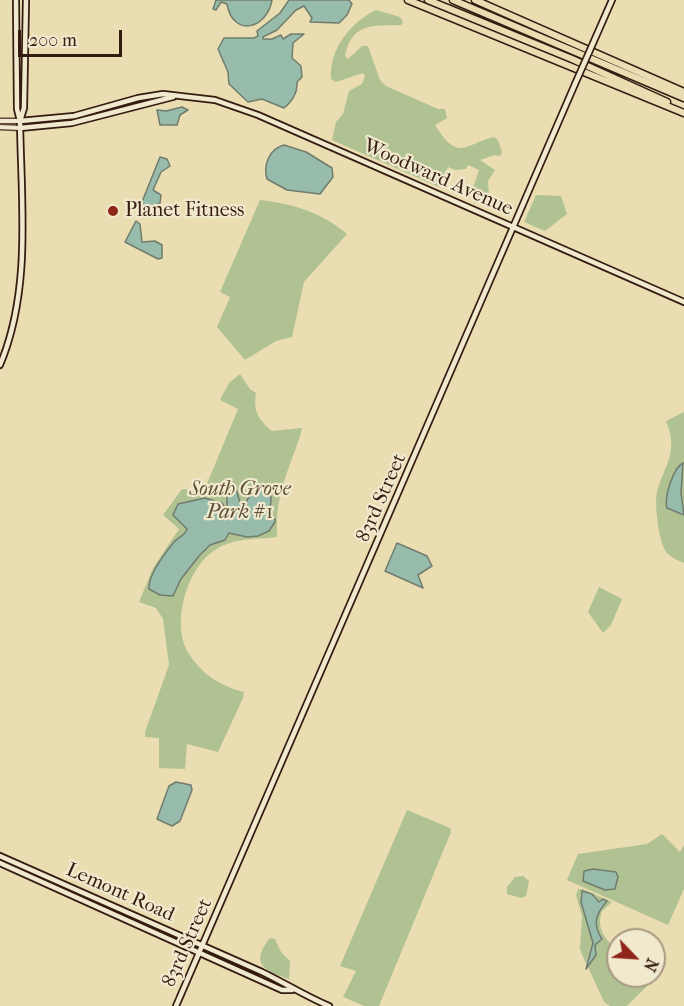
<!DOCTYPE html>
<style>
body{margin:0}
#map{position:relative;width:684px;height:1006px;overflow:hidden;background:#eaddb2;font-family:"IM FELL French Canon",serif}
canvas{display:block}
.north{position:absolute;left:606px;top:928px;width:60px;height:60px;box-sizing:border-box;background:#f1e9cd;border:2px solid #a69782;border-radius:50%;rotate:115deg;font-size:16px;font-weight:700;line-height:24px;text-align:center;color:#351c11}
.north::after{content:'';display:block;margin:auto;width:21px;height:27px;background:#8f2418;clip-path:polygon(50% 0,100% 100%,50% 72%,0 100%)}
.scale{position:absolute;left:18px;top:30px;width:104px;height:27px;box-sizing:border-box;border:3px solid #351c11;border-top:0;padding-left:8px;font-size:18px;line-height:21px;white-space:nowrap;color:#351c11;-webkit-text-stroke:4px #f1e9cd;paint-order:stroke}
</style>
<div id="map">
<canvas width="684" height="1006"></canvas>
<div class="north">N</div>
<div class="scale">200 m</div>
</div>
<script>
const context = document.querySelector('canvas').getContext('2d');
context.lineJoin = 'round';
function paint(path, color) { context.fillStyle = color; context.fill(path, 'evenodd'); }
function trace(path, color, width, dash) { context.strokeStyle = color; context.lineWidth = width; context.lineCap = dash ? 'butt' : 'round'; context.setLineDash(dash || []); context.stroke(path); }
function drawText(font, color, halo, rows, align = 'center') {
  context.font = font + ' "IM FELL French Canon",serif'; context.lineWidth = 4.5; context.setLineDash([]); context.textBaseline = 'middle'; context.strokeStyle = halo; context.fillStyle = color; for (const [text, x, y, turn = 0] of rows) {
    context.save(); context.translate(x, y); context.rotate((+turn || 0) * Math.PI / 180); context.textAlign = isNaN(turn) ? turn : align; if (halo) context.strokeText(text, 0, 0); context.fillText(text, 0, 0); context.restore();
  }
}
paint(new Path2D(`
 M376,10L400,17L403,22L401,25C373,26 352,22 345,56L348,59L362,46H368L380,80L386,86L438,109H445L447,118L435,125C459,163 464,144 494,137L498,140L502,152L500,156L495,155L480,160L495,170L488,181L489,195L474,204L473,188L479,170L468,165L466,169L455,170L448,167L439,187L332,140L336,122L343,114L349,91L362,84L365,76L363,73L336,82L331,79C329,49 351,22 376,10Z
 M536,195L561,196L567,214L545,231L524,222Z
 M260,200C291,203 323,213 347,234L304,282L292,337L276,341L245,360L217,327L230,297L220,292Z
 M240,374L250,389L256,393C253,410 258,420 272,431L302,428L301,433C288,473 275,493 277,537C255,540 235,537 215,550C187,567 170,625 189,654C203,675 220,686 244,692L243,698L218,752L187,744L185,769L159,768V738L145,737V732L169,665L163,619L156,608L139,602L153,568L179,529L163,515L182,489L204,491L238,409L220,400L229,383Z
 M684,412V563C679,561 672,558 668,554C659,547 654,503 657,492C665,463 679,453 666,421Z
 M599,587L622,599L611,625L603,633L588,612Z
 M407,810L450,828L451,832L379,1006H364L343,997L356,971L340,966Z
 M662,834L680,852L684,845V889L668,925L567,880L578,854L647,844Z
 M523,876L529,881L526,896L521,898L507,894V887L515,877Z
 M578,889H583L612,902L602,911C596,928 605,940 618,950V976H649L646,987L627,1006H610L604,1002C603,999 589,969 588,967L596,955L595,945L602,937C590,922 600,913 607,900L599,902L595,896L580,895L593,943V951L586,964L580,949L582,916L576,895Z
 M270,938L275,939L281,952L290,961L289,979C263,971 250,963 270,938Z`), '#b0c291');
const water = new Path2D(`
 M216,0H272C267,29 233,38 227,4L221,2L216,10L213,9Z
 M289,0H349L352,4L347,15L339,23L310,22L312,18L304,6L296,10L277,30L263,37V39H272L281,35L283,39L291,34H304L293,43L292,58L301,66L302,77L297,82C298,92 292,102 284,108L262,99L248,102L229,84L228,72L218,49L224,38H254L258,36L257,31L280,13Z
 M182,107L188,110L180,115L177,125H160L157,110L166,111Z
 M284,145L306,152L332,168L333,177L320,194L287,190L267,179C263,165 269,149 284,145Z
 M160,157L167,159L170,166L161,172L153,190L161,195L160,203L142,212L140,207Z
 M136,221L140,224L142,242L155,241L162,245V258L158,259L125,242Z
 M683,463L681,493L684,515L667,508C664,497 673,468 683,463Z
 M262,484C277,493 269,508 268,520L275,519V522L269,531L258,536L247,537L229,533L225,540L210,545L199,556L181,579L173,596L160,595L149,589C148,575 165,553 174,542C179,536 184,537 187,529L173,515L178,504L205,498L222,503L227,511V493L232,486L236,489L242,509L256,485Z
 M397,543L427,556L432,566L418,575L423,588L385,571Z
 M176,782L191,785L192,790L180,821L172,826L157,819L169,786Z
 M593,869L616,872L618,877L615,889L605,890L583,881L584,871Z
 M582,891L592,894L599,902L603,899L607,901C596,914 592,924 602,939L595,945L596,955L586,969L593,943L581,902Z`);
paint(water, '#98bcab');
trace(water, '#707c6d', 1.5);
const tertiary = new Path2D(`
 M0,121H20
 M0,127L20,128`);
const secondary = new Path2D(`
 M594,41L612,0
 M20,121L74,116L138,98L163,94L215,100L258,115L684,302
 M20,121L24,108L26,0
 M20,128L72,123L173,97
 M0,365C32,289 21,201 20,121L17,109L16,0
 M0,856L262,972C285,983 305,996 329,1006
 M0,863L282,990H292
 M176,1006L575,84`);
const motorway = new Path2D(`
 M408,0L684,113
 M428,0L572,59L667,102
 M453,0L684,98
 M475,0L684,92`);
trace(tertiary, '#624c39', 7);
trace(secondary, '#351c11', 8);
trace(motorway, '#351c11', 9);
trace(tertiary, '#f1e9cd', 4);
trace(secondary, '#f1e9cd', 4.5);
trace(motorway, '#eaddb2', 6);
const secondaryBridge = new Path2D(`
 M575,84L594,41`);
trace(secondaryBridge, '#351c11', 8, []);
trace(secondaryBridge, '#f1e9cd', 4.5);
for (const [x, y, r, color] of [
 [113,211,6,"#8f2418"]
]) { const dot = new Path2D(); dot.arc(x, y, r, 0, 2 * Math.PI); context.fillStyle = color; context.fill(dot); trace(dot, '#f1e9cd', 2); }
drawText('20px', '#351c11', '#f1e9cd', [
 ["Woodward Avenue",438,178,24],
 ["83rd Street",382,498,-66],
 ["Lemont Road",120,893,24],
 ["83rd Street",188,943,-66]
]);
drawText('20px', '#351c11', '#f1e9cd', [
 ["Planet Fitness",125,211]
], 'left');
drawText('italic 20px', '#5a4e37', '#f1e9cd', [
 ["South Grove",240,490],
 ["Park #1",240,513]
]);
</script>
